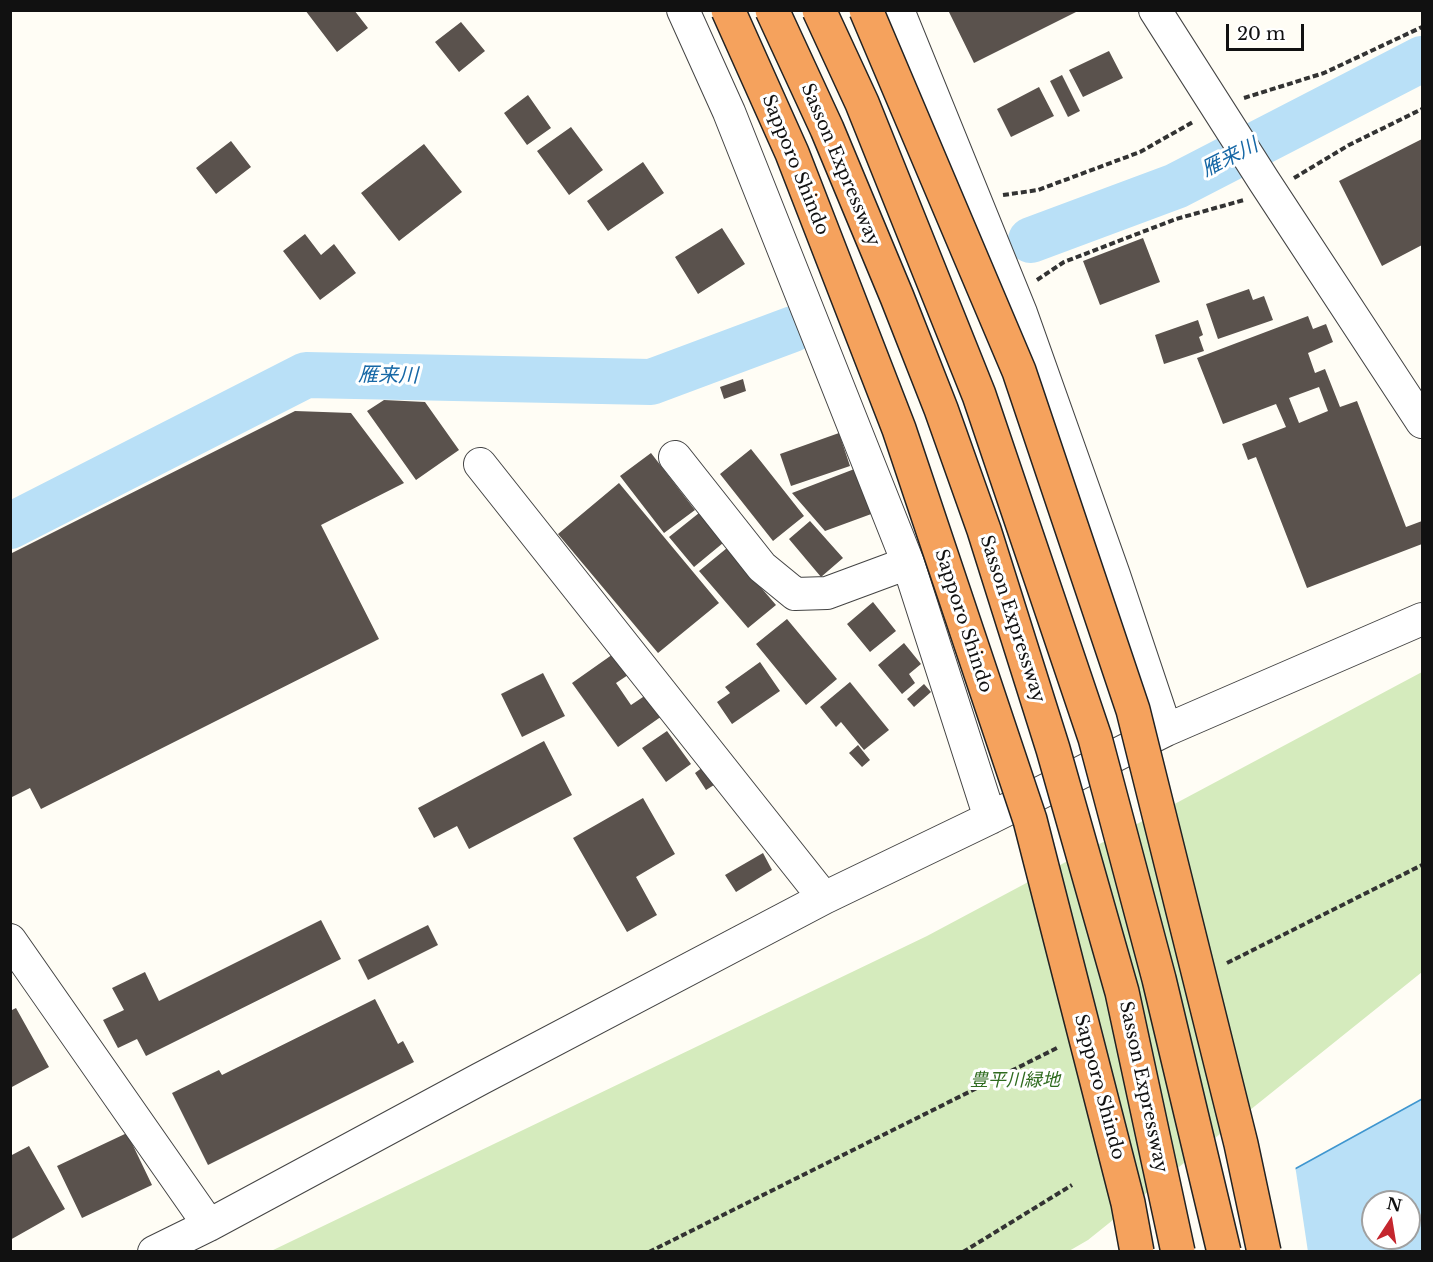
<!DOCTYPE html>
<meta charset="utf-8">
<style>
body{margin:0}
#map{position:relative;width:1433px;height:1262px;overflow:hidden;background:#fffdf5;font-family:"Libre Baskerville",serif}
canvas{display:block}
.frame{position:absolute;inset:0;border:12px solid #111;pointer-events:none}
.north{position:absolute;left:1361px;top:1190px;width:60px;height:60px;box-sizing:border-box;background:#fff;border:2px solid #a0a0a0;border-radius:50%;rotate:12deg;font-size:16px;font-weight:700;line-height:24px;text-align:center;color:#111}
.north::after{content:'';display:block;margin:auto;width:21px;height:27px;background:#c4262e;clip-path:polygon(50% 0,100% 100%,50% 72%,0 100%)}
.scale{position:absolute;left:1226px;top:24px;width:78px;height:27px;box-sizing:border-box;border:3px solid #111;border-top:0;padding-left:8px;font-size:18px;line-height:21px;white-space:nowrap;color:#111;-webkit-text-stroke:4px #fff;paint-order:stroke}
</style>
<div id="map">
<canvas width="1433" height="1262"></canvas>
<div class="frame"></div>
<div class="north">N</div>
<div class="scale">20 m</div>
</div>
<script>
const context = document.querySelector('canvas').getContext('2d');
context.lineJoin = 'round';
function paint(path, color) { context.fillStyle = color; context.fill(path, 'evenodd'); }
function trace(path, color, width, dash) { context.strokeStyle = color; context.lineWidth = width; context.lineCap = dash ? 'butt' : 'round'; context.setLineDash(dash || []); context.stroke(path); }
function drawText(font, color, halo, rows, align = 'center') {
  context.font = font + ' "Libre Baskerville","Noto Sans JP",serif'; context.lineWidth = 6; context.setLineDash([]); context.textBaseline = 'middle'; context.strokeStyle = halo; context.fillStyle = color; for (const [text, x, y, turn = 0] of rows) {
    context.save(); context.translate(x, y); context.rotate((+turn || 0) * Math.PI / 180); context.textAlign = isNaN(turn) ? turn : align; if (halo) context.strokeText(text, 0, 0); context.fillText(text, 0, 0); context.restore();
  }
}
paint(new Path2D(`
 M1422,672V972L1088,1240L1069,1251L269,1252L927,936Z`), '#d5ebbd');
const water = new Path2D(`
 M1422,1099V1251L1144,1252ZM1373,1202H1409V1238H1373Z`);
paint(water, '#b9e0f7');
trace(water, '#3f96cf', 1.5);
paint(new Path2D(`
 M1295,1165L1308,1252H1141L1143,1249Z`), '#fffdf5');
trace(new Path2D(`
 M1031,240L1176,186L1422,59
 M10,526L306,375L651,382L793,329`), '#b9e0f7', 46);
paint(new Path2D(`
 M305,10H354L368,28L337,52Z
 M948,10H1080L974,63Z
 M461,22L485,51L459,72L435,42Z
 M1109,51L1123,78L1083,97L1069,70Z
 M1062,75L1080,111L1068,117L1050,81Z
 M1039,87L1054,116L1011,137L997,109Z
 M528,95L551,128L527,145L504,113Z
 M571,127L603,170L569,195L537,151Z
 M1422,139V245L1382,266L1339,181Z
 M231,141L251,167L216,194L196,168Z
 M424,144L462,192L399,241L361,193Z
 M643,162L664,193L608,231L587,201Z
 M722,228L745,264L698,294L675,257Z
 M305,234L321,255L334,244L356,273L320,300L283,251Z
 M1143,238L1160,282L1100,305L1083,261Z
 M1249,289L1253,300L1264,296L1273,320L1218,339L1206,304Z
 M1308,316L1313,329L1326,324L1333,342L1308,353L1315,373L1325,369L1340,407L1357,401L1406,527L1422,521V544L1307,588L1256,457L1248,460L1242,444L1286,427L1276,404L1223,424L1197,358ZM1319,387L1328,411L1299,423L1289,398Z
 M1198,320L1203,335L1199,337L1204,351L1164,364L1155,335Z
 M743,379L746,391L724,399L720,387Z
 M384,400L425,402L459,450L416,480L367,411Z
 M295,411L351,413L404,483L321,525L379,639L41,809L30,788L10,798V554Z
 M839,433L850,466L791,486L780,454Z
 M751,449L804,516L773,541L720,474Z
 M651,453L695,510L664,533L620,476Z
 M857,468L874,513L825,531L792,493Z
 M619,483L719,603L658,653L558,534Z
 M699,513L723,543L694,567L669,537Z
 M810,521L843,558L821,577L789,539Z
 M727,548L776,605L748,628L699,571Z
 M873,602L896,631L870,652L847,624Z
 M787,619L837,679L806,705L756,644Z
 M904,643L921,664L909,674L915,683L902,694L878,665Z
 M616,652L631,673L616,683L631,705L646,695L662,716L618,747L572,683Z
 M760,662L780,691L732,724L717,702L730,693L725,687Z
 M543,673L565,716L522,737L501,694Z
 M850,682L889,730L864,750L841,722L836,727L820,707Z
 M924,684L931,692L914,707L907,699Z
 M667,731L691,764L666,782L642,748Z
 M544,741L572,795L469,849L457,826L434,838L418,808Z
 M858,745L870,760L862,767L849,753Z
 M703,767L714,785L706,790L695,773Z
 M643,798L675,854L636,877L657,915L627,932L573,838Z
 M763,853L772,870L736,892L725,875Z
 M321,920L341,959L146,1056L137,1039L118,1048L103,1020L124,1010L112,988L145,972L159,1001Z
 M428,925L438,945L368,980L358,960Z
 M375,999L398,1044L403,1041L414,1062L208,1165L172,1093L219,1070L222,1075Z
 M16,1008L49,1067L10,1088V1011Z
 M127,1133L152,1185L82,1218L57,1166Z
 M29,1146L65,1209L10,1240V1156Z`), '#5a524d');
const minor = new Path2D(`
 M683,10L729,112L908,563L990,818
 M898,10L1021,313L1114,575L1166,730
 M1155,10L1264,181L1422,422
 M675,457L762,567L795,594L827,593L908,563
 M480,464L824,898
 M10,940L209,1225
 M154,1252L209,1225L480,1079L824,898L990,818L1166,730L1422,619`);
trace(minor, '#444', 34);
trace(new Path2D(`
 M1244,98L1324,73L1422,27
 M1294,178L1349,145L1422,109
 M1003,195L1038,190L1140,152L1193,122
 M1037,280L1064,262L1176,219L1244,200
 M1227,963L1422,865
 M649,1252L1059,1047
 M963,1252L1072,1185`), '#333', 4, [6, 3]);
trace(minor, '#fff', 32);
const highwayBridge = new Path2D(`
 M728,10L792,153L899,429L1030,820L1128,1203L1137,1252
 M772,10L827,129L897,297L941,409L984,530L1053,749L1122,992L1178,1252
 M819,10L862,103L979,395L1095,738L1159,979L1224,1252
 M866,10L1019,371L1133,710L1241,1144L1264,1252`);
trace(highwayBridge, '#222', 36, []);
trace(highwayBridge, '#f5a25d', 33);
drawText('18px', '#111', '#fff', [
 ["Sapporo Shindo",795,165,68],
 ["Sasson Expressway",840,165,67],
 ["Sasson Expressway",1012,619,72],
 ["Sapporo Shindo",963,621,72],
 ["Sapporo Shindo",1099,1087,75],
 ["Sasson Expressway",1143,1087,78]
]);
drawText('italic 18px', '#2f6b1f', '#fff', [
 ["豊平川緑地",1015,1081]
]);
drawText('italic 20px', '#1768a6', '#fff', [
 ["雁来川",1230,158,-27],
 ["雁来川",388,376,1]
]);
</script>
